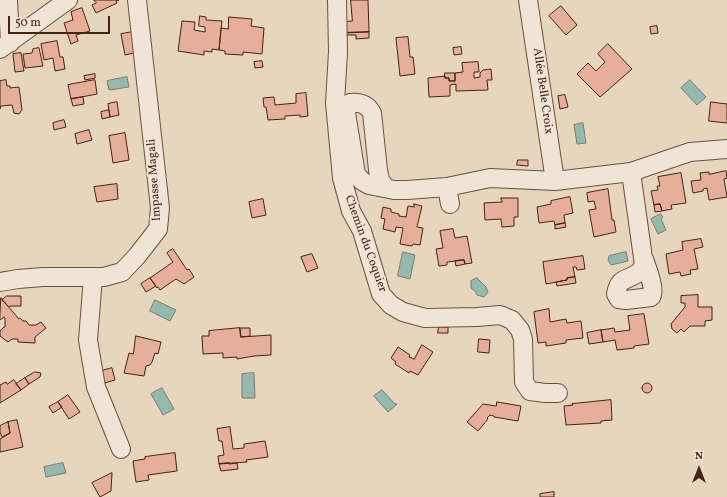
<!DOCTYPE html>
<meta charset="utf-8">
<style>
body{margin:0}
#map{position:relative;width:727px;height:497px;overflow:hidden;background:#e6d6be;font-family:Vollkorn,serif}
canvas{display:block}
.north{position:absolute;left:679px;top:449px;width:40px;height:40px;-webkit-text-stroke:3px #efe4d5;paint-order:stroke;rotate:0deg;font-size:11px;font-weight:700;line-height:16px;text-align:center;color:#452315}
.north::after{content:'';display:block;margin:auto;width:14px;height:18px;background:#452315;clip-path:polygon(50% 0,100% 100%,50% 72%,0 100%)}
.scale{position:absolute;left:8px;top:16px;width:102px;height:18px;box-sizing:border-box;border:2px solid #452315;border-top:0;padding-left:5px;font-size:12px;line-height:14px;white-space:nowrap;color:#452315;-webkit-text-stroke:3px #efe4d5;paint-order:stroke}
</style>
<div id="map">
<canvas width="727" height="497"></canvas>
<div class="north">N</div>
<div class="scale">50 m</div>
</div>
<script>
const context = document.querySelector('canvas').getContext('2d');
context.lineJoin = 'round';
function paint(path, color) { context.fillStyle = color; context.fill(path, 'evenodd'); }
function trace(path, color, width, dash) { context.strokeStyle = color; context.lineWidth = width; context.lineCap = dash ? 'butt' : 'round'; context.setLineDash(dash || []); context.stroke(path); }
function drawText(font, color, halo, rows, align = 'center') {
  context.font = font + ' Vollkorn,serif'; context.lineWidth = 4; context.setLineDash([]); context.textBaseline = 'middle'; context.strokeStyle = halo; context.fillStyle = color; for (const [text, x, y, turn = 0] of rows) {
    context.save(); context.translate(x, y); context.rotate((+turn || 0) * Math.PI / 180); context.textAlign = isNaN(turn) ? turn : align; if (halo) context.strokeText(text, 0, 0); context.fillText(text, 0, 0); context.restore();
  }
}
const water = new Path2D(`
 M127,77L129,87L109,90L107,81Z
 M690,80L706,97L697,105L681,88Z
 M583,123L586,143L577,144L574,125Z
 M661,214L663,217L661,219L666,230L658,234L651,219Z
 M403,252L415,255L410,279L398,276Z
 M626,252L628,261L611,265L608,260L609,256Z
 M477,278L486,287L488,292L484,297L477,295L475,291L471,288V281Z
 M155,300L176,310L170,321L150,311Z
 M254,373L255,398H242V374Z
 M162,388L174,409L163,415L151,394Z
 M382,390L395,404H397L388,412L374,396Z
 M63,463L66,473L46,477L44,467Z`);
paint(water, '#96b9ae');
trace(water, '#767d71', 1);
const building = new Path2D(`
 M94,0H119L116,1L117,3L96,13L92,5L96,3Z
 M351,0H368L369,32L342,33V22L352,21Z
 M561,6L577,25L566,35L549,16Z
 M82,8L90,31L76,35L78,41L71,44L64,23L73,20L71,12Z
 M200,16L206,17V20L222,21L219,50L212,49V52L204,51V55L178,51L182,21L195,22L194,30L205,32V27L199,26Z
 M229,17L252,19L251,26L264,28L262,54L243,52V55L225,54V51L219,50L221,28L228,29Z
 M657,26L658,33L651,34L650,27Z
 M133,32L138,52L125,55L121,34Z
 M369,32V38L356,39V35H342V33Z
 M408,37L410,57H413L415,74L400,76L396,38Z
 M57,41L60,57H63L65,69L55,71L53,58L44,60L41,44Z
 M608,44L632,69L600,97L577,74L588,63L596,71L605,62L598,54Z
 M461,47L462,54L454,55L453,48Z
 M39,48L43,66L25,68L23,54L32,53L33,49Z
 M21,53L24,71L15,72L13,54Z
 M262,61L263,67L255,68L254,62Z
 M478,62L479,72H474V78L480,77V73L483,70L491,69L492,80H487L488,90L456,91V84L450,85V96L429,97L428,78L445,76V78H449V81H455V73L463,72L462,63Z
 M445,73H455V81H449V78H445Z
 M95,74V78L85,80L84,76Z
 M6,80L7,86H10V88L19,87L22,110L19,114L14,113L12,105L1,106L0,109V81Z
 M95,80L97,94L71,99L68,85Z
 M306,93L308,116L300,117V115L285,116V119L268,120L266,107H264L263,98L274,97L275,105L296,103V94Z
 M565,95L568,107L560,109L558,96Z
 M83,97L84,104L73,106L71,99Z
 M117,102L119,115L110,117L108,104Z
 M711,102L727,104V123L709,121Z
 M109,110L110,117L102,119L101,112Z
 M64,120L66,127L54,130L53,123Z
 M89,130L92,140L77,144L75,134Z
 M125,133L129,160L113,163L109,136Z
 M518,160H528V166L517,165Z
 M726,171L727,178L724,179L727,197L709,200L707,188L703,189V191L693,193L691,181L701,180L700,173L709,172V174Z
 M681,173L686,203L671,205L672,209L662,211L660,204L654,205L651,191L658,190L657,186H660L658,177Z
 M117,184L118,199L97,202L94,187Z
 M608,189L612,220H614L616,232L594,237L589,210L596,209L594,201L588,202L587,193Z
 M570,197L573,213L564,215L565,223L555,225L554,221L539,223L537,207L551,204V201Z
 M501,198H518V217H514V226L502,227L501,219L485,220L484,203L502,202Z
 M263,199L266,215L252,218L249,202Z
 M414,204L422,206L417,227L423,228L420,245L413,244L412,246L400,244L403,228L396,227L395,232L383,229L385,219L381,218L383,207L391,209V212L399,214V216L406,217L408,206L414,207Z
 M660,204L662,211L655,212L654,205Z
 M565,223L566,227L555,229V225Z
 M453,229L455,238L467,236L472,263L465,264L464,260L447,262V265L439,266L436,249L443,248L440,231Z
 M701,239L703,247L694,249L698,269L690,270L691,274L681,276L680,272L669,274L666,254L683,250L682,242Z
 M173,249L187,270L189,269L194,277L184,284L176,279L160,290L158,287L157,288L150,278L173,262L167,253Z
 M312,254L318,268L307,272L301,257Z
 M583,256L585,269L577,270L576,267H573L575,277L567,278V280L546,284L543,262Z
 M464,260L465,264L456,266L455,261Z
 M575,277L576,283L557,286L556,282L567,280V278Z
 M150,278L156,286L146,292L141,284Z
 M698,295V307H712V320L705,321V326H690L684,332L681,329L677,333L672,329L671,324L685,307V303H681V296Z
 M7,296H21V306H11L9,307L2,300Z
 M1,298L19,319L20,318L23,321H26L29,325H36L41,322L46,328L35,337V343L18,342V339H12L8,342L0,336V331L4,327H5V319L4,317L0,320Z
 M549,309L550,322L566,319L567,323L581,321L583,338L566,340V343L546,346V342L538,343L534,312Z
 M644,314L649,344L634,346V348L617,350L615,340L603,342L601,330L614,328L615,332L630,330L628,316Z
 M439,327H448V333H438Z
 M240,328L241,337L271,335V355L254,356L237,359V357L223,358V353L203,354L202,336H209V331Z
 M240,328H250V336L241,337Z
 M601,330L603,342L589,344L587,333Z
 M136,336L161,342L158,354L155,353L152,362L150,365L146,366L144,376L124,373L129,353L133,354Z
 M479,339L490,340L489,353L478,352Z
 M422,345L433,352L418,375L410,371L409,373L395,364L396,362L391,358L398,347L410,355L409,357L414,359Z
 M112,368L115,380L101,384L98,372Z
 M35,372L41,373L40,377L29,384L25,378Z
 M25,378L29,384L21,390L16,384Z
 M14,380L21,390L0,403V385L6,382L7,384Z
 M642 388a5 5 0 1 1 10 0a5 5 0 1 1-10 0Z
 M68,395L80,412L69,419L58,402Z
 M611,400L612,420L601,421V423L566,425L564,406L573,405L572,404Z
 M58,402L62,407L53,413L49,407Z
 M497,402L521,406L518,421L494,417V416L490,415L487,418L488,419L478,431L467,422L483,404L496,406Z
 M17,420L23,447L0,452V439L10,433L8,422Z
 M8,422L10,433L2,437L0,432V426Z
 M230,427L233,449L244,448V444L265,441L268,457L246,460L247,462L219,464L218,456L224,455L222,441H219L217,429Z
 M175,453L177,471L148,475L149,480L136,482L133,461L145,459V457Z
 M229,463V464L237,463L238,469L221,471L219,464Z
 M112,473L111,491L100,497L92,483Z
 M554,492V497H540V494Z`);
paint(building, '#e5af9a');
trace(building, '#452315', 1);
const minor = new Path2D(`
 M8,0L10,43
 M337,0L338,52L335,103L342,178L351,211L362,231L381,294L391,305L403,312L425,318L477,317L500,315L512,320L520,330L523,339L524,382L530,391L545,393H558
 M528,0L555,181
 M0,49L68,0
 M631,172L644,265C642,268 641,271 638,273C626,281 619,277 616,294L619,299L626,300L651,297C656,290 647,268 644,259
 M385,187L380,180L378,170L372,113C367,104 360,102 350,103L347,107L346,113L356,174L362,181L369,185L394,190H407L447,187L490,178L555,181L631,172L690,152L727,149
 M447,187L450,204
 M93,277L88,340L96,387L121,449
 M0,282L18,279L43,277H104L122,272L137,256L158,229L160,208L137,0`);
trace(minor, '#6d503f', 20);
trace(minor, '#efe4d5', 18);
drawText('12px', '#452315', '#efe4d5', [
 ["Allée Belle Croix",542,91,82],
 ["Impasse Magali",155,180,-94],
 ["Chemin du Coquier",365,244,70]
]);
</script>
